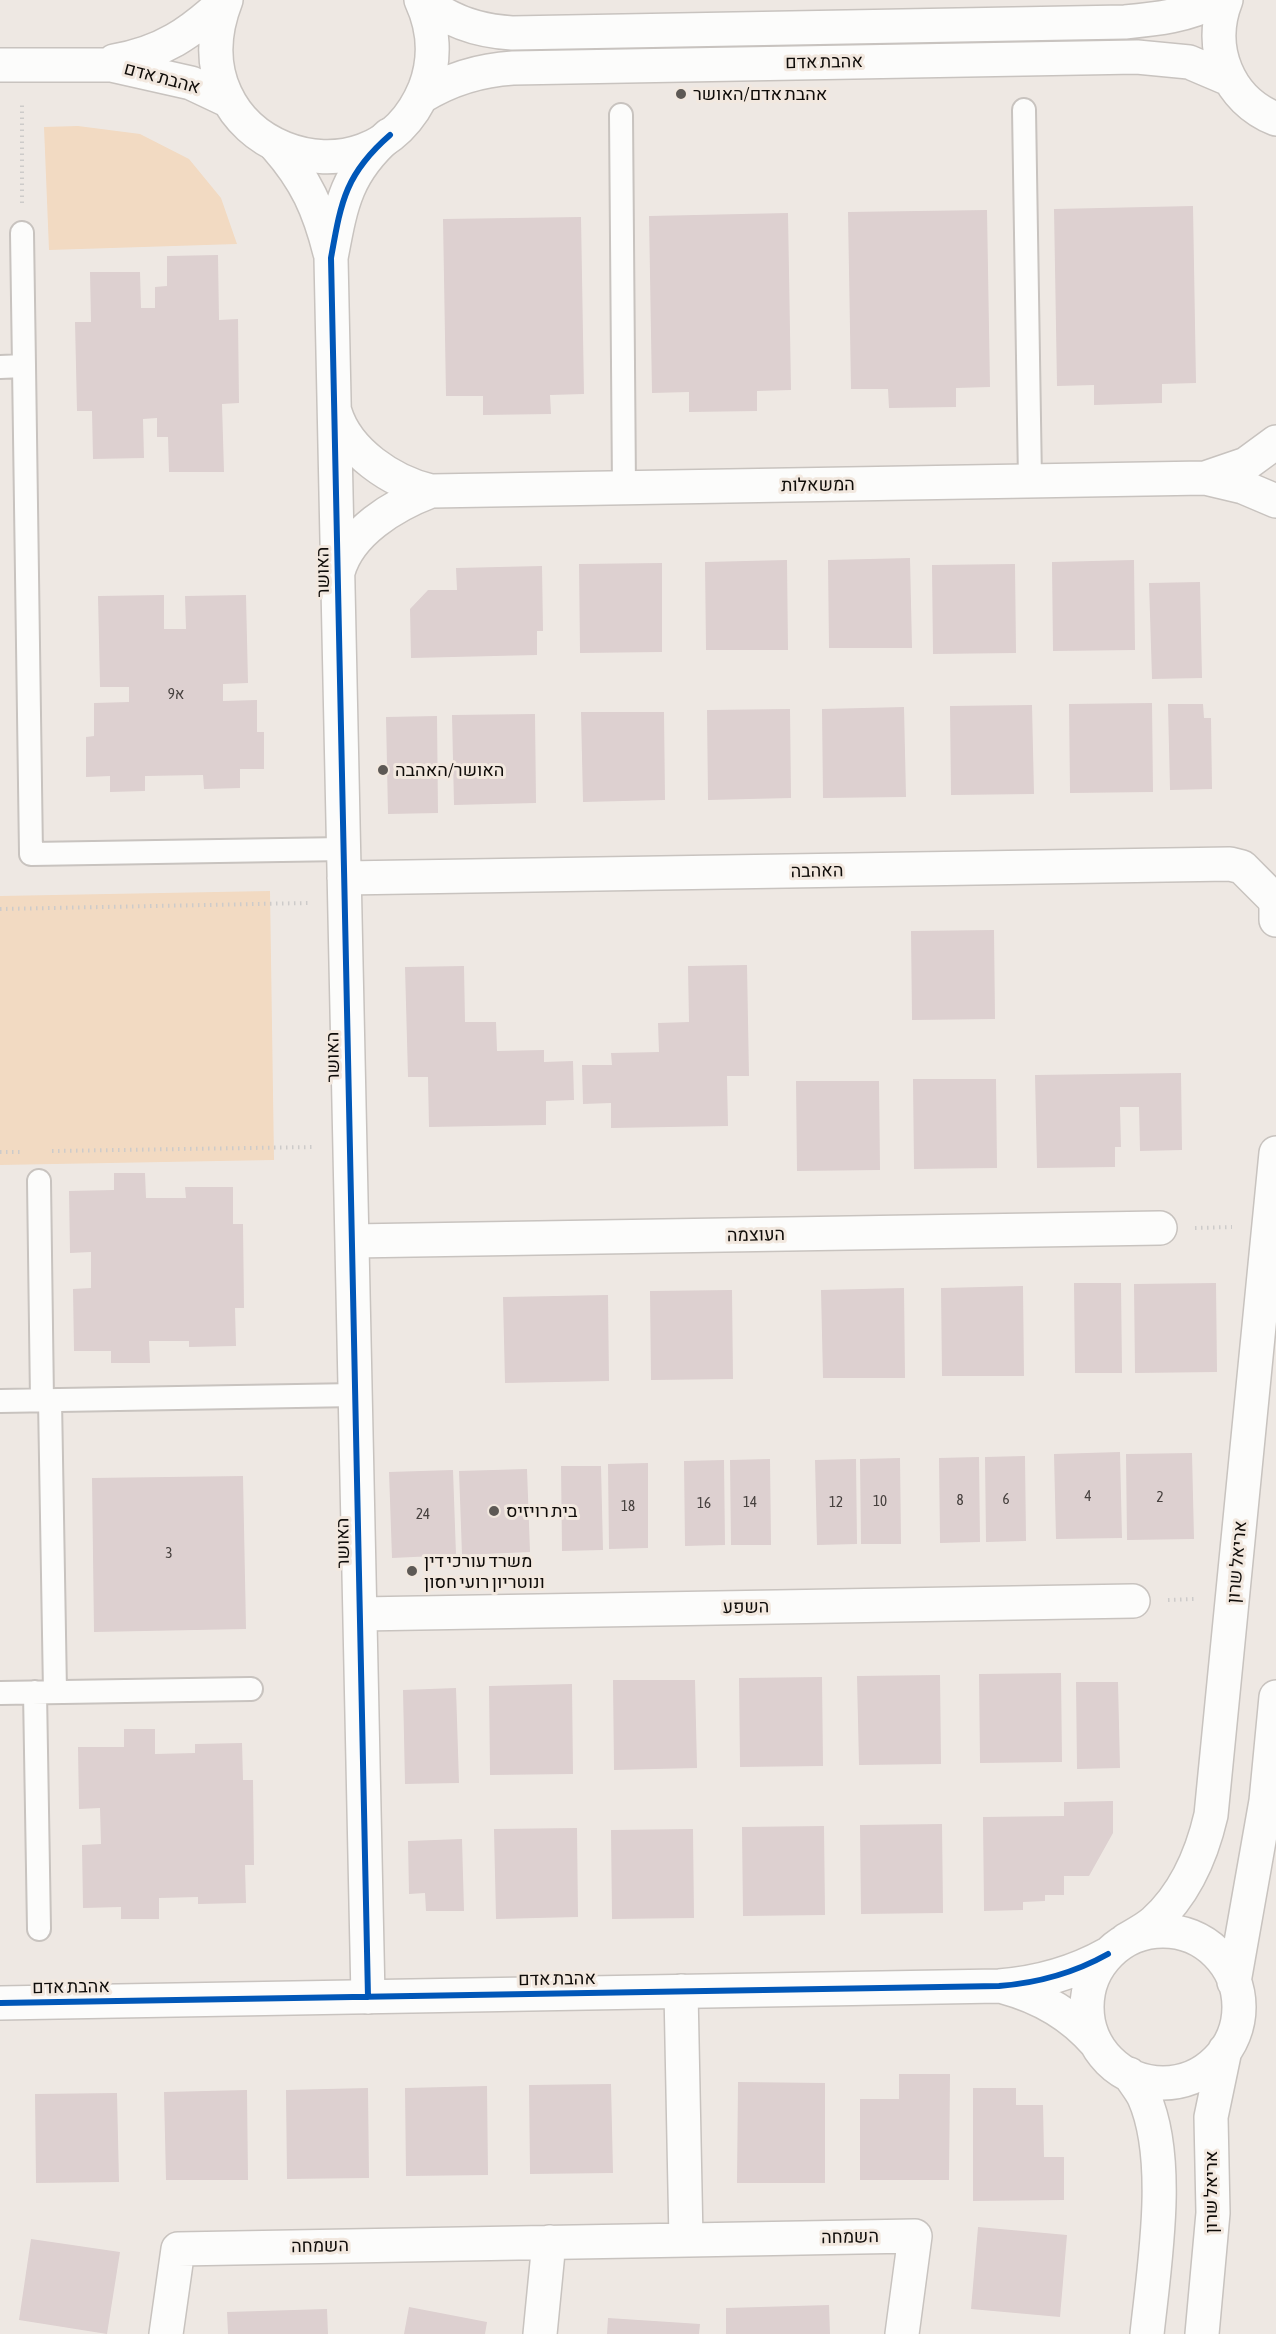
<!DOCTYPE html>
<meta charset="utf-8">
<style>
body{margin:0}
canvas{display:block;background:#eee8e3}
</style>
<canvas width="1276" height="2334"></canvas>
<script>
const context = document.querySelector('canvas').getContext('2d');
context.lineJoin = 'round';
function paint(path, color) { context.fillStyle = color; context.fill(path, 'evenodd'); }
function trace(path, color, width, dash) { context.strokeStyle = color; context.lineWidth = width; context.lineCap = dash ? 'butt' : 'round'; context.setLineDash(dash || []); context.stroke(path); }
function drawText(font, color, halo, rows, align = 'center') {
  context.font = font + ' "Asap Condensed",Heebo,sans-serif'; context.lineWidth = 6; context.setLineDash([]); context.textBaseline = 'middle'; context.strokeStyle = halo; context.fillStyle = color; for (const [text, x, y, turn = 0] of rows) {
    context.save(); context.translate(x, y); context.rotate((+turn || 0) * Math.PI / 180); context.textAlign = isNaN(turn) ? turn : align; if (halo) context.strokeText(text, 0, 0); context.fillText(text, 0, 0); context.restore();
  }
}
paint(new Path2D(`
 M78,126L140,134L189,159L221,198L237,244L49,250L44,127Z
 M270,891L274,1160L0,1165V896Z`), '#f2dac2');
paint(new Path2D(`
 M1193,206L1196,383L1162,384V403L1094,405V385L1057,386L1054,209Z
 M987,210L990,387L956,388V407L889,408L888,389H851L848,212Z
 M788,213L791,390L757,391V411L689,412V392L652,393L649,216Z
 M581,217L584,394L550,395L551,414L483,415V396H446L443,219Z
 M218,255L219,320L238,319L239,403L222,404L224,472H169L168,437H157V418L143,419L144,458L93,459L92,411H77L75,322H91L90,272H140L141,308H155V287L167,286V256Z
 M910,558L912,648H829L828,560Z
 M787,560L788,650H706L705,562Z
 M1134,560L1135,650L1053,651L1052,562Z
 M662,563V652L580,653L579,564Z
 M1015,564L1016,653L933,654L932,565Z
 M542,566L543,631H537V655L411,658L410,609L428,590H457L456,568Z
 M1200,582L1202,678L1152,679L1149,583Z
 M164,595V629H186L185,596L246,595L248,683L223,684V701L257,700V732H264V769H240V788L204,789L203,775L145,776V791L110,792V776L86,777V737L94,736V703L129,702V687H100L98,596Z
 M1152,703L1153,792L1070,793L1069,704Z
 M1168,704H1203L1204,718H1211L1212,789L1170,790Z
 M1032,705L1034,794L951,795L950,706Z
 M904,707L906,797L823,798L822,709Z
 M790,709L791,798L708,800L707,710Z
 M581,712H664L665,800L583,802Z
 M535,714L536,803L454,805L452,715Z
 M437,716L438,813L388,814L386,717Z
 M994,930L995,1019L912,1020L911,931Z
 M747,965L749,1076H727L728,1126L611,1128V1103L583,1104L582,1065H612L611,1053L659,1052L658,1023L689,1022L688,966Z
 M464,966L465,1022H496L497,1051L544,1050V1062L573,1061L574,1100L546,1101V1125L429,1127L428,1077H408L405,967Z
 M1181,1073L1182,1150L1140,1151L1139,1107H1120L1121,1147H1115V1167L1037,1168L1035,1075Z
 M913,1079H996L997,1168L914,1169Z
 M796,1081H879L880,1170L797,1171Z
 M114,1173H145L146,1198H186L185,1187H233V1224H243L244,1308H235L236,1346L189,1347V1341H149L150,1363H111V1351H74L73,1289L91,1288V1252L70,1253L69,1191L114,1190Z
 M1074,1283H1121L1122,1373H1075Z
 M1216,1283L1217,1372L1135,1373L1134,1284Z
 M1023,1286L1024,1376H942L941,1288Z
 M904,1288L905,1378H823L821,1290Z
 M732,1290L733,1379L651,1380L650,1291Z
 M608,1295L609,1381L505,1383L503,1297Z
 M1120,1452L1122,1538L1056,1539L1054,1454Z
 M1192,1453L1194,1539L1127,1540L1126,1454Z
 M1025,1456L1026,1541L986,1542L985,1457Z
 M979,1457L980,1542L940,1543L939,1458Z
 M900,1458L901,1544H861L860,1459Z
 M770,1459L771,1545H731L730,1460Z
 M856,1459L857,1544L817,1545L815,1460Z
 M724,1460L725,1545L685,1546L684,1461Z
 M648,1463V1548L609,1549L608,1464Z
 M561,1466H601L603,1550L562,1551Z
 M527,1469L530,1552L462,1555L459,1471Z
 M453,1470L456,1555L392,1558L389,1472Z
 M243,1476L246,1629L94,1632L92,1478Z
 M1061,1673L1062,1762L980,1763L979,1674Z
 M940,1675L941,1764L859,1765L857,1676Z
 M822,1677L823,1766L740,1767L739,1678Z
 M613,1680H695L697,1768L614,1770Z
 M1076,1682H1118L1120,1768L1077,1769Z
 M572,1684L573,1774L490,1775L489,1686Z
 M456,1688L459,1783L405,1784L403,1690Z
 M124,1729H155V1754L195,1753V1744L242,1743L243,1780H253L254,1865H245L246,1903L198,1904V1897L159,1898V1919H121V1907L83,1908L82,1845L101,1844L100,1808L79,1809L78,1747H124Z
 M1113,1801V1833L1089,1876H1064V1895H1045V1901L1023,1902V1910L984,1911L983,1817L1064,1816V1802Z
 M942,1824L943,1913L861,1914L860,1825Z
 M824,1826L825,1915L743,1916L742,1827Z
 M577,1828L578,1917L496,1919L494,1829Z
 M693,1829L694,1918L612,1919L611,1830Z
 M462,1839L464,1911H426L425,1893L409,1894L408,1841Z
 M899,2074H950L949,2180H860V2099H899Z
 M738,2082L825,2083V2183H737Z
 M611,2084L613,2173L530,2174L529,2085Z
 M487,2086L488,2175L406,2176L405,2088Z
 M368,2088L369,2178L287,2179L286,2090Z
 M973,2088H1016V2105H1043L1044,2157H1064V2200L973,2201Z
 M247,2090L248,2180H166L164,2092Z
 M117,2093L119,2182L36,2183L35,2094Z
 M978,2227L1067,2235L1060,2317L971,2309Z
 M31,2239L120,2252L107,2334L19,2320Z
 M829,2305L830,2334H726V2308Z
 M409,2307L487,2322L485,2334H404Z
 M327,2309L328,2334H228L227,2312Z
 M608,2318L700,2324L699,2334H607Z`), '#ddd0d0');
const lane = new Path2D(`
 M1024,110L1030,481
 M621,115L624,488
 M24,366L31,854L344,849
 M0,367L24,366L22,233
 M39,1181L42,1400
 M50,1400L55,1692
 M0,1401L356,1395
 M35,1692L39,1929
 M0,1693L251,1689`);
const street = new Path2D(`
 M276,146C306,180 319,209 330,253
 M335,412C347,452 392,482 431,491L1205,478L1246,464L1276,442
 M1205,478L1243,487L1276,501
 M338,572C349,532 394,505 431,491
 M344,878L1230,864L1242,867L1276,901
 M352,1241L1160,1228
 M360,1614L1133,1601
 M681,1991L686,2240
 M368,1997L331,258C341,204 346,173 389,135
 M166,2334L178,2249L915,2236L902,2334
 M540,2334L549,2242`);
const secondary = new Path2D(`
 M226,0C169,146 371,220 425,88C436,59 434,28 421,0
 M424,0C449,22 479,31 512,33L1125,22C1157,19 1187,16 1217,0
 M1226,0C1207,48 1228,100 1276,119
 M114,61C162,53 191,33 226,0
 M0,65H111L191,83L227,100
 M421,97C450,79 479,70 513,68L1137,57L1189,62L1229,79
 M1276,901V920
 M1087 2007a76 76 0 1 1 152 0a76 76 0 1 1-152 0Z
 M1126,1940C1136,1934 1146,1929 1154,1922C1185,1894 1202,1854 1211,1815L1276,1153
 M1234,1982L1266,1801L1276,1697
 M1004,1987C1041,1997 1071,2014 1096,2043
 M0,2003L999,1986C1038,1983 1074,1973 1108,1954
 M1129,2074C1134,2082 1140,2089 1144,2097C1172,2160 1154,2267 1147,2334
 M1202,2334L1213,2213L1211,2117L1225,2050`);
trace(lane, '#c8c3bf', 26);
trace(street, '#c8c3bf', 36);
trace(secondary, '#c8c3bf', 36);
trace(new Path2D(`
 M22,203V102
 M0,909L308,903
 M52,1151L314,1147
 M0,1152H23
 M1195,1228L1232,1227
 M1168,1600L1194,1599`), '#cdcbca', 4, [1.5, 4.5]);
trace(lane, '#fcfcfb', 22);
trace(street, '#fcfcfb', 33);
trace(secondary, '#fcfcfb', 33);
trace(new Path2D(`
 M368,1997L331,258C341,202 345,174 390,135
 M0,2003L999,1986C1038,1983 1074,1973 1108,1954`), '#0057b8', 6);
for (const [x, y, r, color] of [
 [681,94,6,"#5d5955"],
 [383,770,6,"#5d5955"],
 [494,1511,6,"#5d5955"],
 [412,1571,6,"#5d5955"]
]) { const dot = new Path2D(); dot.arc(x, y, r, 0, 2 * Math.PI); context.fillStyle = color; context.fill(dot); trace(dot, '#f2e8df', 2); }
drawText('15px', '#46403e', null, [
 ["9א",176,694],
 ["4",1088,1496],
 ["2",1160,1497],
 ["6",1006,1499],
 ["8",960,1500],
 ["10",880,1501],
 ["14",750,1502],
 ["12",836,1502],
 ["16",704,1503],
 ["18",628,1506],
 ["24",423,1514],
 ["3",169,1553]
]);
drawText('18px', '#0f0c09', '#f2e8df', [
 ["אהבת אדם",824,62,-1],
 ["אהבת אדם",162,78,15],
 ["המשאלות",818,485,-1],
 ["האושר",323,572,-91],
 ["האהבה",817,871,-1],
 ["האושר",333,1057,-91],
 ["העוצמה",756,1235,-1],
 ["האושר",343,1543,-91],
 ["אריאל שרון",1237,1562,-85],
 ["השפע",746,1607,-1],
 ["אהבת אדם",557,1979,-1],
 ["אהבת אדם",71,1987,-1],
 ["אריאל שרון",1211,2192,-90],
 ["השמחה",850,2237,-1],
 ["השמחה",320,2246,-1]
]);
drawText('18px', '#0f0c09', '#f2e8df', [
 ["אהבת אדם/האושר",693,94],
 ["האושר/האהבה",395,770],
 ["בית רויזיס",506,1511],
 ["משרד עורכי דין",424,1561],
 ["ונוטריון רועי חסון",424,1582]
], 'left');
</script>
